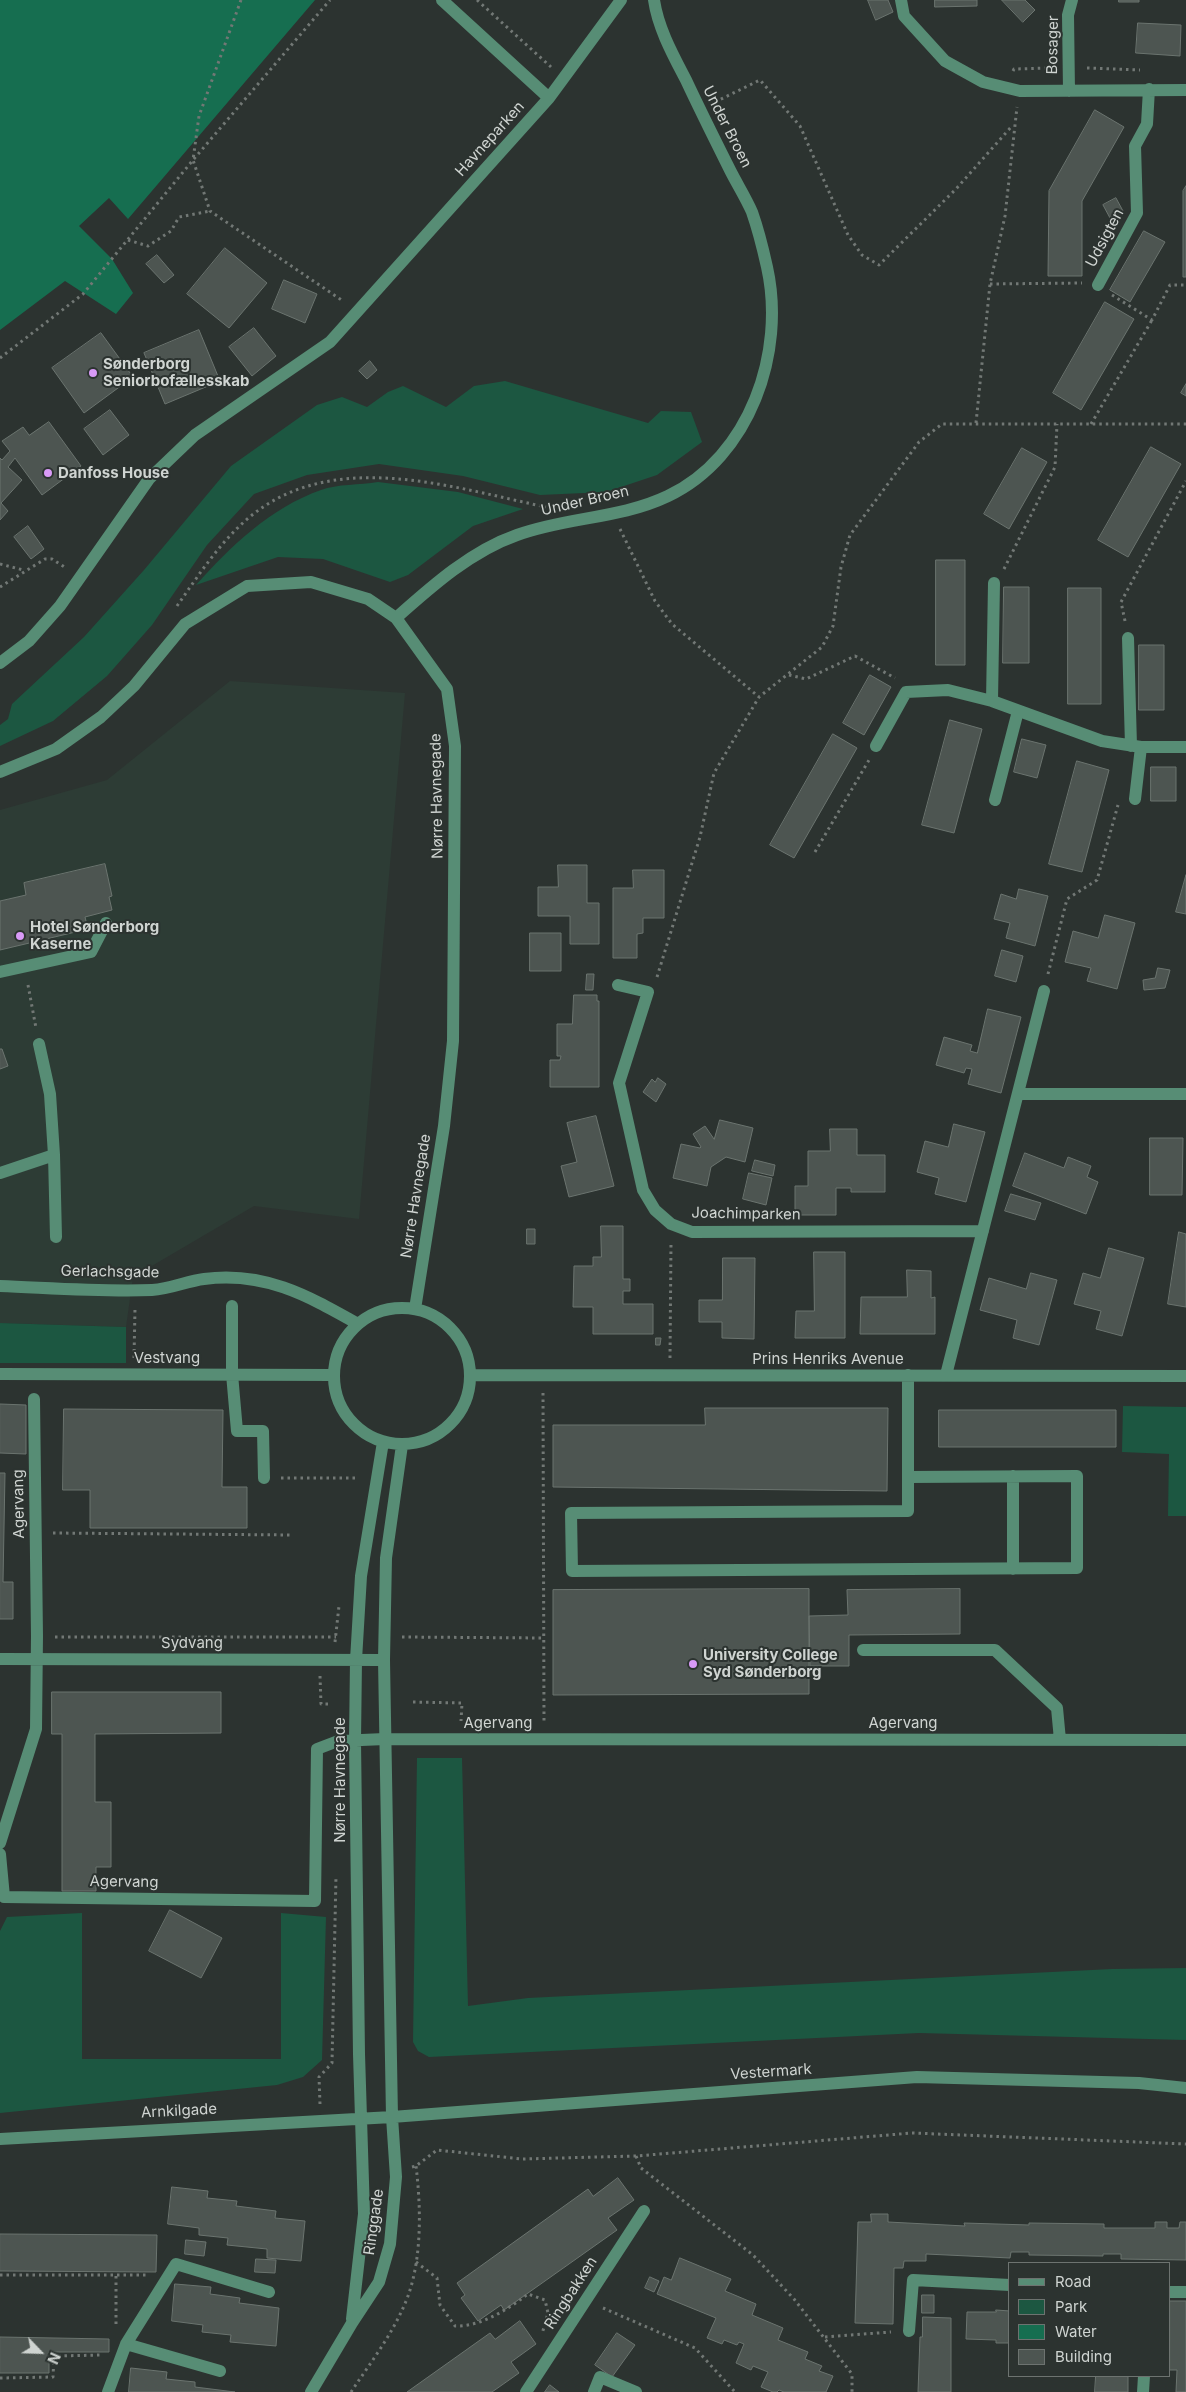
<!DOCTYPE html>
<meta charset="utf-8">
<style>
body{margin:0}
#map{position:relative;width:1186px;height:2392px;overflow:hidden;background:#2c3330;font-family:Inter,sans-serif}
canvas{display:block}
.legend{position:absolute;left:1008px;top:2262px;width:162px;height:115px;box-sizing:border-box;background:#2c3330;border:1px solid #6d7370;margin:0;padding:6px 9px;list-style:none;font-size:15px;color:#cfd4d1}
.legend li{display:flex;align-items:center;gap:10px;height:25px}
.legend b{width:25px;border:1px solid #6d7370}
.north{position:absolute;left:15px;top:2327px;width:50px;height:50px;-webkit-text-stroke:4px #2c3330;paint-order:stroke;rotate:114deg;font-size:14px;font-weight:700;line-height:20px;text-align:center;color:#cfd4d1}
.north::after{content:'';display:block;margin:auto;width:18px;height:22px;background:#cfd4d1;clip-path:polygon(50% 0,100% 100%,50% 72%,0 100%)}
</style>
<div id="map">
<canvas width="1186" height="2392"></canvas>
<ul class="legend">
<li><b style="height:6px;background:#578d75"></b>Road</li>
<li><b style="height:14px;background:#1c5741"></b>Park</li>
<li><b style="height:14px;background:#166e50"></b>Water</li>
<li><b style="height:14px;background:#4d5551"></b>Building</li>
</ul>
<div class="north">N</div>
</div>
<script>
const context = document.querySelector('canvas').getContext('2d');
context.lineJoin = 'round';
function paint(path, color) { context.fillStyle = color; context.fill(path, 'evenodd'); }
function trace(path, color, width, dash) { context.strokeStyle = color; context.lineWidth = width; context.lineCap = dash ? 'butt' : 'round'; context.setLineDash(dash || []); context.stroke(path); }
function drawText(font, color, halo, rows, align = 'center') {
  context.font = font + ' Inter,sans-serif'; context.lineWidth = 4; context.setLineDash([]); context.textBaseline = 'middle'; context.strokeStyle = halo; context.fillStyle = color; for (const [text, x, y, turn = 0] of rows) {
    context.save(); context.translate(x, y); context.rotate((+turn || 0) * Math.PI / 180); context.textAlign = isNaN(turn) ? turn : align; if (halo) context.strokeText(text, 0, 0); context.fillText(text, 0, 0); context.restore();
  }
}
paint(new Path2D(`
 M230,681L405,693L359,1219L254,1206L133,1277L126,1327L0,1323V810L107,780Z`), '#2d3c35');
paint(new Path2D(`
 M505,381L648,423L661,411L691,412L702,442L657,475L606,492L540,495L463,476L379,464L307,475L254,494L207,545L152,625L107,676L53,721L0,746V725L8,719L12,704L84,637L144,570L231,466L317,405L342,397L367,407L388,392L403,386L446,407L474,386Z
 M378,482L458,492L523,509L473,526L408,575L390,582L323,559L278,557L196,585C231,546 270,508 321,490C337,484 360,485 378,482Z
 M0,1323L126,1327V1363H0Z
 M1123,1406L1186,1407V1516H1168L1169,1454L1122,1452Z
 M417,1758H462L468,2006L528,1998L1112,1969L1186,1968V2040L919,2033L429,2057L418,2051L413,2042Z
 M82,1913V2059H281V1913L326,1917L322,2060L303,2077L277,2085L0,2113V1931L7,1917Z`), '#1c5741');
paint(new Path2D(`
 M0,0H315L128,219L109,198L79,226L112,259L133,293L116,314L65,281L0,330Z`), '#166e50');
const building = new Path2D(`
 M868,0H888L893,12L876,20Z
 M935,0H977V6L935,7Z
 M1002,0H1025L1035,10L1023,22Z
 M1119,0H1139V2H1119Z
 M1138,23L1181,25L1180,56L1136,53Z
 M1095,110L1124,127L1082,201V276H1048L1049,191Z
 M1186,186V277H1183V191Z
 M1116,198L1123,211L1110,218L1103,205Z
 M1144,231L1165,242L1130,302L1110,290Z
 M225,248L267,283L229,328L187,294Z
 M157,255L174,275L164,283L146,264Z
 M284,280L317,294L305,323L272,309Z
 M1105,302L1134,319L1081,410L1053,393Z
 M254,328L276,356L252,376L229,347Z
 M199,330L220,381L165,404L144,353Z
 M101,333L133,377L84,413L52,368Z
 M370,361L377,370L367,379L359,371Z
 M1186,384V396L1181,393Z
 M110,410L129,435L103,455L84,429Z
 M49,422L81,466L42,495L15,458L8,467L22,480L1,503L8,511L0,520V458L2,460L10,451L2,441L23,427L29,435Z
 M1151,447L1181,464L1128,557L1098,540Z
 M1022,448L1047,462L1009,529L984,514Z
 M28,526L44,549L31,559L14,537Z
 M936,560H965V665H936Z
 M1004,587H1029V663H1003Z
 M1068,588H1101V704H1068Z
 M1139,645H1164V710H1139Z
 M870,675L891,687L864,735L843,723Z
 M950,720L982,729L954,833L922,825Z
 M833,734L857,748L794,858L770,845Z
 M1022,739L1046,745L1037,778L1014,772Z
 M1077,761L1109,770L1082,872L1049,864Z
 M1151,767H1176V801H1151Z
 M105,864L112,896L109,897L112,910L85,917L88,929L0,950V901L26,895L24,883Z
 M558,865H587V903H599V944H570V916H538V887H558Z
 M633,870H664V918H643V933L637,934V958H613V888H633Z
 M1186,875V914L1176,912Z
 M1019,889L1048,896L1035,946L1006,938L1010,923L994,919L1001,894L1016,899Z
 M1105,915L1135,923L1117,989L1087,981L1091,968L1065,962L1073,931L1098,938Z
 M530,933H561V971H530Z
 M1002,950L1023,956L1016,982L995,976Z
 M1158,968L1170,970L1165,988L1144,990L1143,980L1155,978Z
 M587,974H594L593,990H586Z
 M574,995H597V1001H599V1087H550V1060H560L561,1056H557V1024H572Z
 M988,1009L1021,1017L1001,1093L968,1084L972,1069L966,1068L964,1073L936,1065L944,1037L972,1045L970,1051L977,1053Z
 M0,1049H2L8,1066L0,1069Z
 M658,1078L666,1084L656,1102L643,1092L652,1079L655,1082Z
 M596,1116L614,1186L569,1197L561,1166L577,1162L567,1123Z
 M720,1120L753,1128L745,1162L726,1157L711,1167L707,1186L673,1178L681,1144L700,1148L701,1147L693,1134L705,1126L714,1139Z
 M954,1124L985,1132L966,1202L935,1194L939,1178L917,1172L925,1141L948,1147Z
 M830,1129H857V1155H885V1192H851V1188H836V1215H795V1186H808V1151H830Z
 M1150,1138H1183L1182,1195H1150Z
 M1025,1153L1064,1168L1068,1157L1091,1166L1087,1177L1098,1182L1086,1214L1013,1186Z
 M755,1160L775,1165L773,1176L752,1171Z
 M749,1173L772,1178L766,1205L743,1199Z
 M1011,1194L1041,1203L1035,1220L1005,1211Z
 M601,1226H623V1279H630V1291H623V1304H653V1334H593V1307H573L574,1266H593V1257H601Z
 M527,1229H535V1244H527Z
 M1179,1232L1186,1234V1307L1168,1304Z
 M1109,1248L1144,1258L1122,1336L1096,1329L1101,1311L1074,1304L1083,1273L1100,1278Z
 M814,1252H845V1338H795L796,1311H814Z
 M723,1258H755L754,1339L722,1338V1322H699V1300H722Z
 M907,1270L931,1271V1298L935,1297V1334H860L861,1297H907Z
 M1031,1273L1057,1280L1039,1345L1013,1338L1017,1320L980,1310L989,1278L1026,1289Z
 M656,1338H661L660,1345H656Z
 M0,1404L26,1405V1454L0,1453Z
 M705,1408H888L887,1491L553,1487V1425H705Z
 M64,1409L223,1410L222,1487H247V1528H90V1490H63Z
 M939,1410H1116V1447H939Z
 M0,1473H5L3,1582H13V1619H0Z
 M809,1589V1694L553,1695V1590Z
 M960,1589V1634L849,1635V1666H810L809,1616L848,1615L847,1590Z
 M52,1692H221V1733L95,1734V1802H111V1867H96V1891H62V1734H52Z
 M170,1910L222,1938L201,1978L149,1951Z
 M618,2178L634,2200L608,2218L617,2230L504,2310L501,2305L478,2321L461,2298L465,2295L457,2283L588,2189L593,2196Z
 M172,2187L208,2191L207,2198L237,2201L236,2206L276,2211L275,2218L305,2221L301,2261L267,2258V2249L227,2245L228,2238L199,2235V2228L168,2224Z
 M871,2214H888V2222L965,2226L964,2223L1029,2225V2223L1104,2224V2228H1155V2222H1167V2228H1179L1180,2222H1186V2260L1121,2259V2254H1103V2256L1029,2255V2252H1011L1010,2258L926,2254V2261H904L903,2268H894L893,2324L855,2323L858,2222H871Z
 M0,2234L157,2235L156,2272L0,2271Z
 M186,2240L206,2242L204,2256L185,2254Z
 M680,2258L731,2279L725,2291L756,2304L752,2315L783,2328L778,2340L808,2352L805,2359L822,2366L819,2371L833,2376L826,2392H784L779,2390L777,2392H773L761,2387L768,2372L753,2366L751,2370L736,2363L744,2344L739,2342L737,2345L724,2340L722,2344L707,2338L716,2318L657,2294L664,2277L671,2280Z
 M256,2259L276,2260L275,2273L255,2272Z
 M650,2277L659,2281L654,2292L645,2288Z
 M175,2284L211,2287L210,2294L240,2298L239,2303L279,2308L276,2346L230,2342L231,2335L202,2332L203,2325L172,2321Z
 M922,2295H934V2313H922Z
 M1170,2301H1186V2392H1176L1177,2370H1170Z
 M996,2310L1010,2311V2343H996V2340L966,2339L967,2312H996Z
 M923,2317L951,2318V2392H918L920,2337H922Z
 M520,2321L536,2344L511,2362L519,2373L492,2392H407L490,2333L495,2339Z
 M617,2333L635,2345L612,2377L595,2365Z
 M0,2337L109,2339V2352H49V2373H0Z
 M131,2368L167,2372L166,2379L195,2382V2387L235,2392H129Z
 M1096,2376H1128V2392H1095Z
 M550,2385L559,2392H545Z`);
paint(building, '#4d5551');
trace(building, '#6b746f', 1);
trace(new Path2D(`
 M241,0L199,116L193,160L210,211L343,301
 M477,0L551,67
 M1087,68L1140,70
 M1013,71L1014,69L1050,68
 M715,102L760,80L800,126L848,235L862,255L879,265L956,189L1012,126
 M128,240L148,246L171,231L179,217L210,211
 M990,284L1082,283
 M1112,295L1152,320L1170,285H1186
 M0,358L83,294L193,160L330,0
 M976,423L990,284L1005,216L1017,107
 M1091,424L1152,320
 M620,529L655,601L672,624L759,697
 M0,564L23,570
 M1004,569L1055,467L1057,424
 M0,587L45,559H52L66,568
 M177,606C198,576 218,545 245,521C329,446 450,487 546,507
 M1125,621L1121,602L1186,481
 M789,675L806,679L855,656L895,678
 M815,852L869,760
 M1048,974L1067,899L1097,880L1118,805
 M657,977L700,837L714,773L759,697L822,647L833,626L841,567L850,535L919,442L942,424H1186
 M28,985L36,1028
 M134,1358L135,1309
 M670,1358L671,1242
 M543,1393L544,1721
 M281,1478H359
 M53,1533L292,1535
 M55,1637H336
 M402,1637L544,1638
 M335,1642L339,1606
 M320,1676L321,1704H328
 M413,1702L462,1703L461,1721
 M320,2104L319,2077L332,2063L336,1876
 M636,2156L641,2168L753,2255L794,2299L852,2374V2392
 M412,2167L416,2166L437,2150L522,2159L636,2156L912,2133L1186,2144
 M416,2262L437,2278L440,2305L455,2326C481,2327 508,2309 528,2294L545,2300L548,2313L542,2334
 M0,2275H148
 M603,2308L695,2348L735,2392
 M116,2324V2275
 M825,2337L891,2332
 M0,2378L53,2377L54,2356L103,2355
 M351,2392C371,2362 395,2331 408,2296C422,2257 421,2207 416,2166`), '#727875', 3, [2.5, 4]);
trace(new Path2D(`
 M442,0L549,98
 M901,0L904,16L945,61L983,82L1020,91L1186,90
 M1069,91L1068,15L1072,0
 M1098,285L1137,213L1135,146L1147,124L1149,89
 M396,618C432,586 471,551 517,535C566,517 620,519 668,496C750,457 786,352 767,267C763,249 758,229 752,212C746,198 737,184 730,170C715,140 700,110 686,80C673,55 658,28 654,0
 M1128,638L1131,746
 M0,663L29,641L60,606L149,479L195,435L330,342L549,98L621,0
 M992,701L994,583
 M876,746L906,692L948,690L992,701L1102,741L1141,747H1186
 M0,772L56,749L101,717L134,686L185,624L247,586L311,582L368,599L396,618L447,689L455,746L453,1041L444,1126L415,1309
 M1135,799L1141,747
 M995,800L1018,711
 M0,972L91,952L106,923
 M618,985L648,992L619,1083L643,1190L655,1210L671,1224L692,1232L983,1231
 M39,1044L50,1094L54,1155
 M1018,1094H1186
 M0,1173L54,1155L56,1237
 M0,1286C51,1288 102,1292 152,1290C171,1289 187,1281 204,1279C265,1271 308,1296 358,1324
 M232,1306V1374L237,1431H263L264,1478
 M334 1376a68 68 0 1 1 136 0a68 68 0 1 1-136 0Z
 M0,1374L334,1375
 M470,1375L1186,1376
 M908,1375V1511L571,1513L572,1571L1077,1568V1476L909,1477
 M946,1375L1044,991
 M1013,1476V1569
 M863,1650H995L1057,1708L1060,1740
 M0,1659L384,1660
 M0,1843L36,1729L37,1636L34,1399
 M0,1854L4,1897L315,1901L317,1749L338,1741L385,1739L1186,1740
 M0,2139L392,2117L917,2077L1139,2083L1186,2088
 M1170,2292H1186
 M352,2319L364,2214L359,2054L355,1741L356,1660L361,1576L383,1442
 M909,2331L913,2280L1010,2285
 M126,2344L220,2371
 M108,2392L126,2344L176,2264L269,2292
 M311,2392L352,2323L379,2282L390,2244L396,2177L392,2117L384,1660L386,1558L402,1445
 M526,2392L644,2211
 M594,2392L600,2377L636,2392
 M1143,2392L1144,2376`), '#578d75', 12);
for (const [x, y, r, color] of [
 [93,373,5,"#d99af7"],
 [48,473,5,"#d99af7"],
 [20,936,5,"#d99af7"],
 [693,1664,5,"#d99af7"]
]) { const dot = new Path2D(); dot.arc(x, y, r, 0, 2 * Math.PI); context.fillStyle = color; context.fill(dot); trace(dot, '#2c3330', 2); }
drawText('15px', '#cfd4d1', '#2c3330', [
 ["Bosager",1053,45,-89],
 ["Under Broen",727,127,63],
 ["Havneparken",490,139,-48],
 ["Udsigten",1105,238,-62],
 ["Under Broen",585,501,-13],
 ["Nørre Havnegade",437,796,-91],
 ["Nørre Havnegade",416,1196,-81],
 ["Joachimparken",746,1214,1],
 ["Gerlachsgade",110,1272,1],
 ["Vestvang",167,1358],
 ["Prins Henriks Avenue",828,1359],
 ["Agervang",19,1504,-91],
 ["Sydvang",192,1643],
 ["Agervang",498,1723],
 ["Agervang",903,1723],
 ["Nørre Havnegade",340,1780,-90],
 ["Agervang",124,1882,1],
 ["Vestermark",771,2072,-4],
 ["Arnkilgade",179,2111,-3],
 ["Ringgade",374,2222,-82],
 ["Ringbakken",571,2293,-57]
]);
drawText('bold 15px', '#cfd4d1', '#2c3330', [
 ["Sønderborg",103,364],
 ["Seniorbofællesskab",103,381],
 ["Danfoss House",58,473],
 ["Hotel Sønderborg",30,927],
 ["Kaserne",30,944],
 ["University College",703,1655],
 ["Syd Sønderborg",703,1672]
], 'left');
</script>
